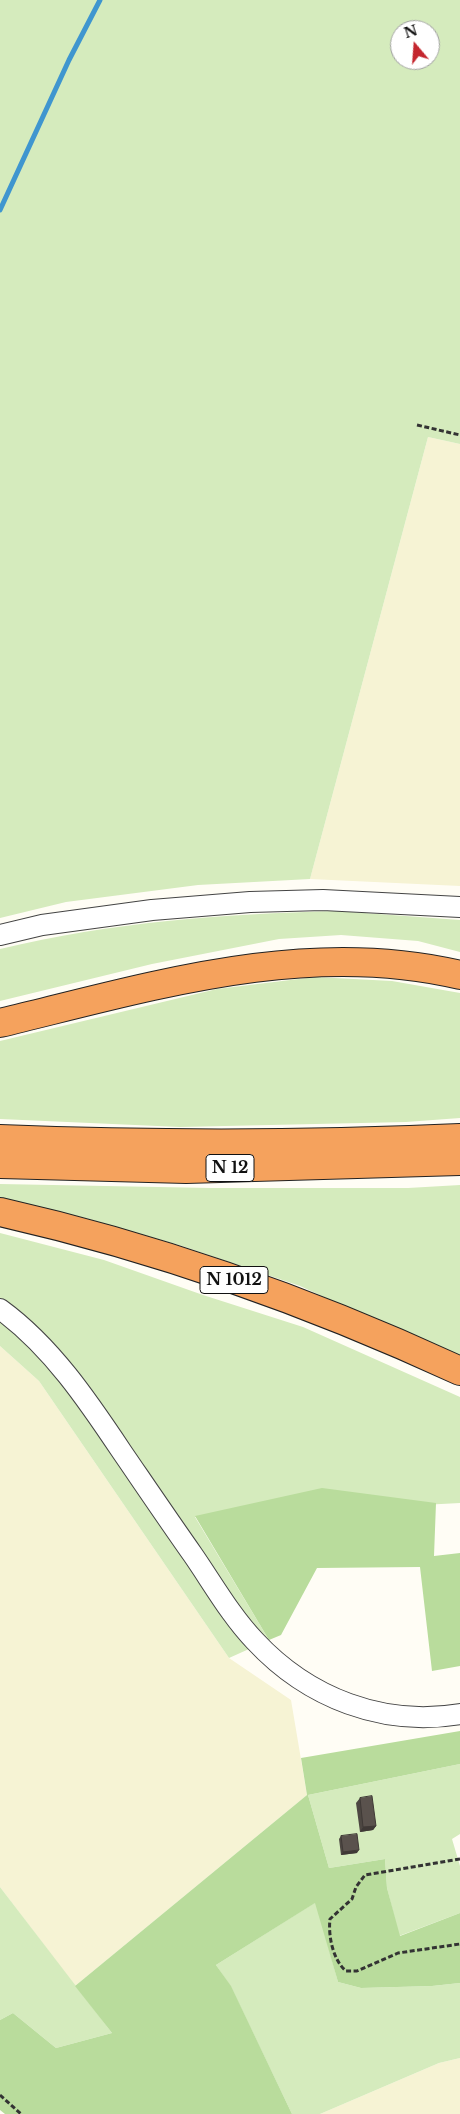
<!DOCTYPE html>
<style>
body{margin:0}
#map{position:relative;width:460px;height:2114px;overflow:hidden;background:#fffdf5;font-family:"Libre Baskerville",serif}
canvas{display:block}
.north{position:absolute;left:390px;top:20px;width:50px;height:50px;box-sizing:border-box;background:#fff;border:1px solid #a0a0a0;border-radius:50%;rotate:342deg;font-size:14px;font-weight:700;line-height:20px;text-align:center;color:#111}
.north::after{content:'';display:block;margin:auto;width:18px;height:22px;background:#c4262e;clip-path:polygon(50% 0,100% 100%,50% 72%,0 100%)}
</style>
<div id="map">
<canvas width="460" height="2114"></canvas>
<div class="north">N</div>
</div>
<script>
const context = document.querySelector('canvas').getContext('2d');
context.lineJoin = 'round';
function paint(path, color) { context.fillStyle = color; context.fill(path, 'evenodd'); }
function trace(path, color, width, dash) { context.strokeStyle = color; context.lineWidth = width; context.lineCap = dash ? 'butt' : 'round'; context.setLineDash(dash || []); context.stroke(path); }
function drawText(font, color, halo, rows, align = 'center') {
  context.font = font + ' "Libre Baskerville",serif'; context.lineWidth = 5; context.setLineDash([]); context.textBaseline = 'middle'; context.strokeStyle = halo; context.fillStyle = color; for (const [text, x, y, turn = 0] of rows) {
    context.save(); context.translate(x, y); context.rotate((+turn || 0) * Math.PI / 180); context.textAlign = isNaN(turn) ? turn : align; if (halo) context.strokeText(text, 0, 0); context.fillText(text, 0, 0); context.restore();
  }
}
paint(new Path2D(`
 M428,437L460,444V886L310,879Z
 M0,1346L39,1381L229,1658L291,1700L307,1795L75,1986L0,1887Z
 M460,2058V2114H320L439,2063Z`), '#f6f3d4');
paint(new Path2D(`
 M0,0H460V444L428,437L310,879L198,885L66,902L0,918ZM400,30H430V60H400Z
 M337,911L460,920V952L418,941L341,935L279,939L152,964L0,1001V949C113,922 221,914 337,911Z
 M315,977L392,981L460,993V1118L406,1122L180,1127L0,1119V1041L217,989Z
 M0,1184L211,1188H408L460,1185V1359L300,1286L182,1246L89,1219L0,1197Z
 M0,1233L104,1260L203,1295L303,1327L460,1397V1503L195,1517L269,1640L229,1658L39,1381L0,1346Z
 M460,1764V1834L452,1839L460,1866V1913L399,1936L387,1888L385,1859L329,1868L308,1795Z
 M0,1887L112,2033L56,2048L13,2013L0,2020Z
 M316,1902L338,1982L361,1988L432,1986L460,1983V2058L439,2063L320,2114H292L231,1987L216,1965Z`), '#d5ebbd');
paint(new Path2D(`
 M322,1488L436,1503L434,1556L460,1553V1666L432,1671L420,1567L317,1568L281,1635L269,1640L195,1516Z
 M460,1731V1764L308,1795L329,1868L385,1859L387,1888L400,1936L460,1913V1983L432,1986L361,1988L338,1982L315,1903L216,1965L231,1986L292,2114H5L0,2110V2020L13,2013L56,2048L112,2033L75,1986L307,1795L301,1758Z`), '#b9dc9c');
trace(new Path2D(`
 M0,210L69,60L100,0`), '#3f96cf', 5);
const minor = new Path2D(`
 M0,935L42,925L152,910L250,902L323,900L460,907
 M0,1309C51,1346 88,1401 122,1452C146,1487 169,1521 193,1555C213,1584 231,1616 255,1641C308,1698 383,1727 460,1714`);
const highway = new Path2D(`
 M0,1023C149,987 306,938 460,975
 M0,1139C153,1145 307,1145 460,1138
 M0,1164L186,1169L460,1161
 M0,1212C159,1248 313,1303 460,1371`);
trace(minor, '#444', 22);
trace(highway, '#222', 30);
trace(new Path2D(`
 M417,425L460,435
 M460,1859L365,1875L356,1887L352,1899L330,1919C328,1936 333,1960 346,1971H357L398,1953L460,1944
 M0,2095L21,2114`), '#333', 3, [5, 2.5]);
trace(minor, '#fff', 20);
trace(highway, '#f5a25d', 28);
paint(new Path2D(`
 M360,1798L376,1826L373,1830L360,1832L356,1803Z
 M341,1836L357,1853L341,1855L339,1839Z`), '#4d4742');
paint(new Path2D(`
 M376,1826L373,1830L360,1832L363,1827Z
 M359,1850L357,1853L341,1855L343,1852Z`), '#3f3936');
const building = new Path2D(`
 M372,1796L376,1826L363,1827L360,1798Z
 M357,1834L359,1850L343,1852L341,1836Z`);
paint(building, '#5a524d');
trace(building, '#3f3936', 1);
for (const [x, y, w] of [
 [230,1168,48],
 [234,1280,68]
]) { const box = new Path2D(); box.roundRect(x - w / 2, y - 13.5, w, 27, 4); context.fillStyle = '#fff'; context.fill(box); trace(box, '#111', 1); }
drawText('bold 16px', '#111', null, [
 ["N 12",230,1168],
 ["N 1012",234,1280]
]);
</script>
